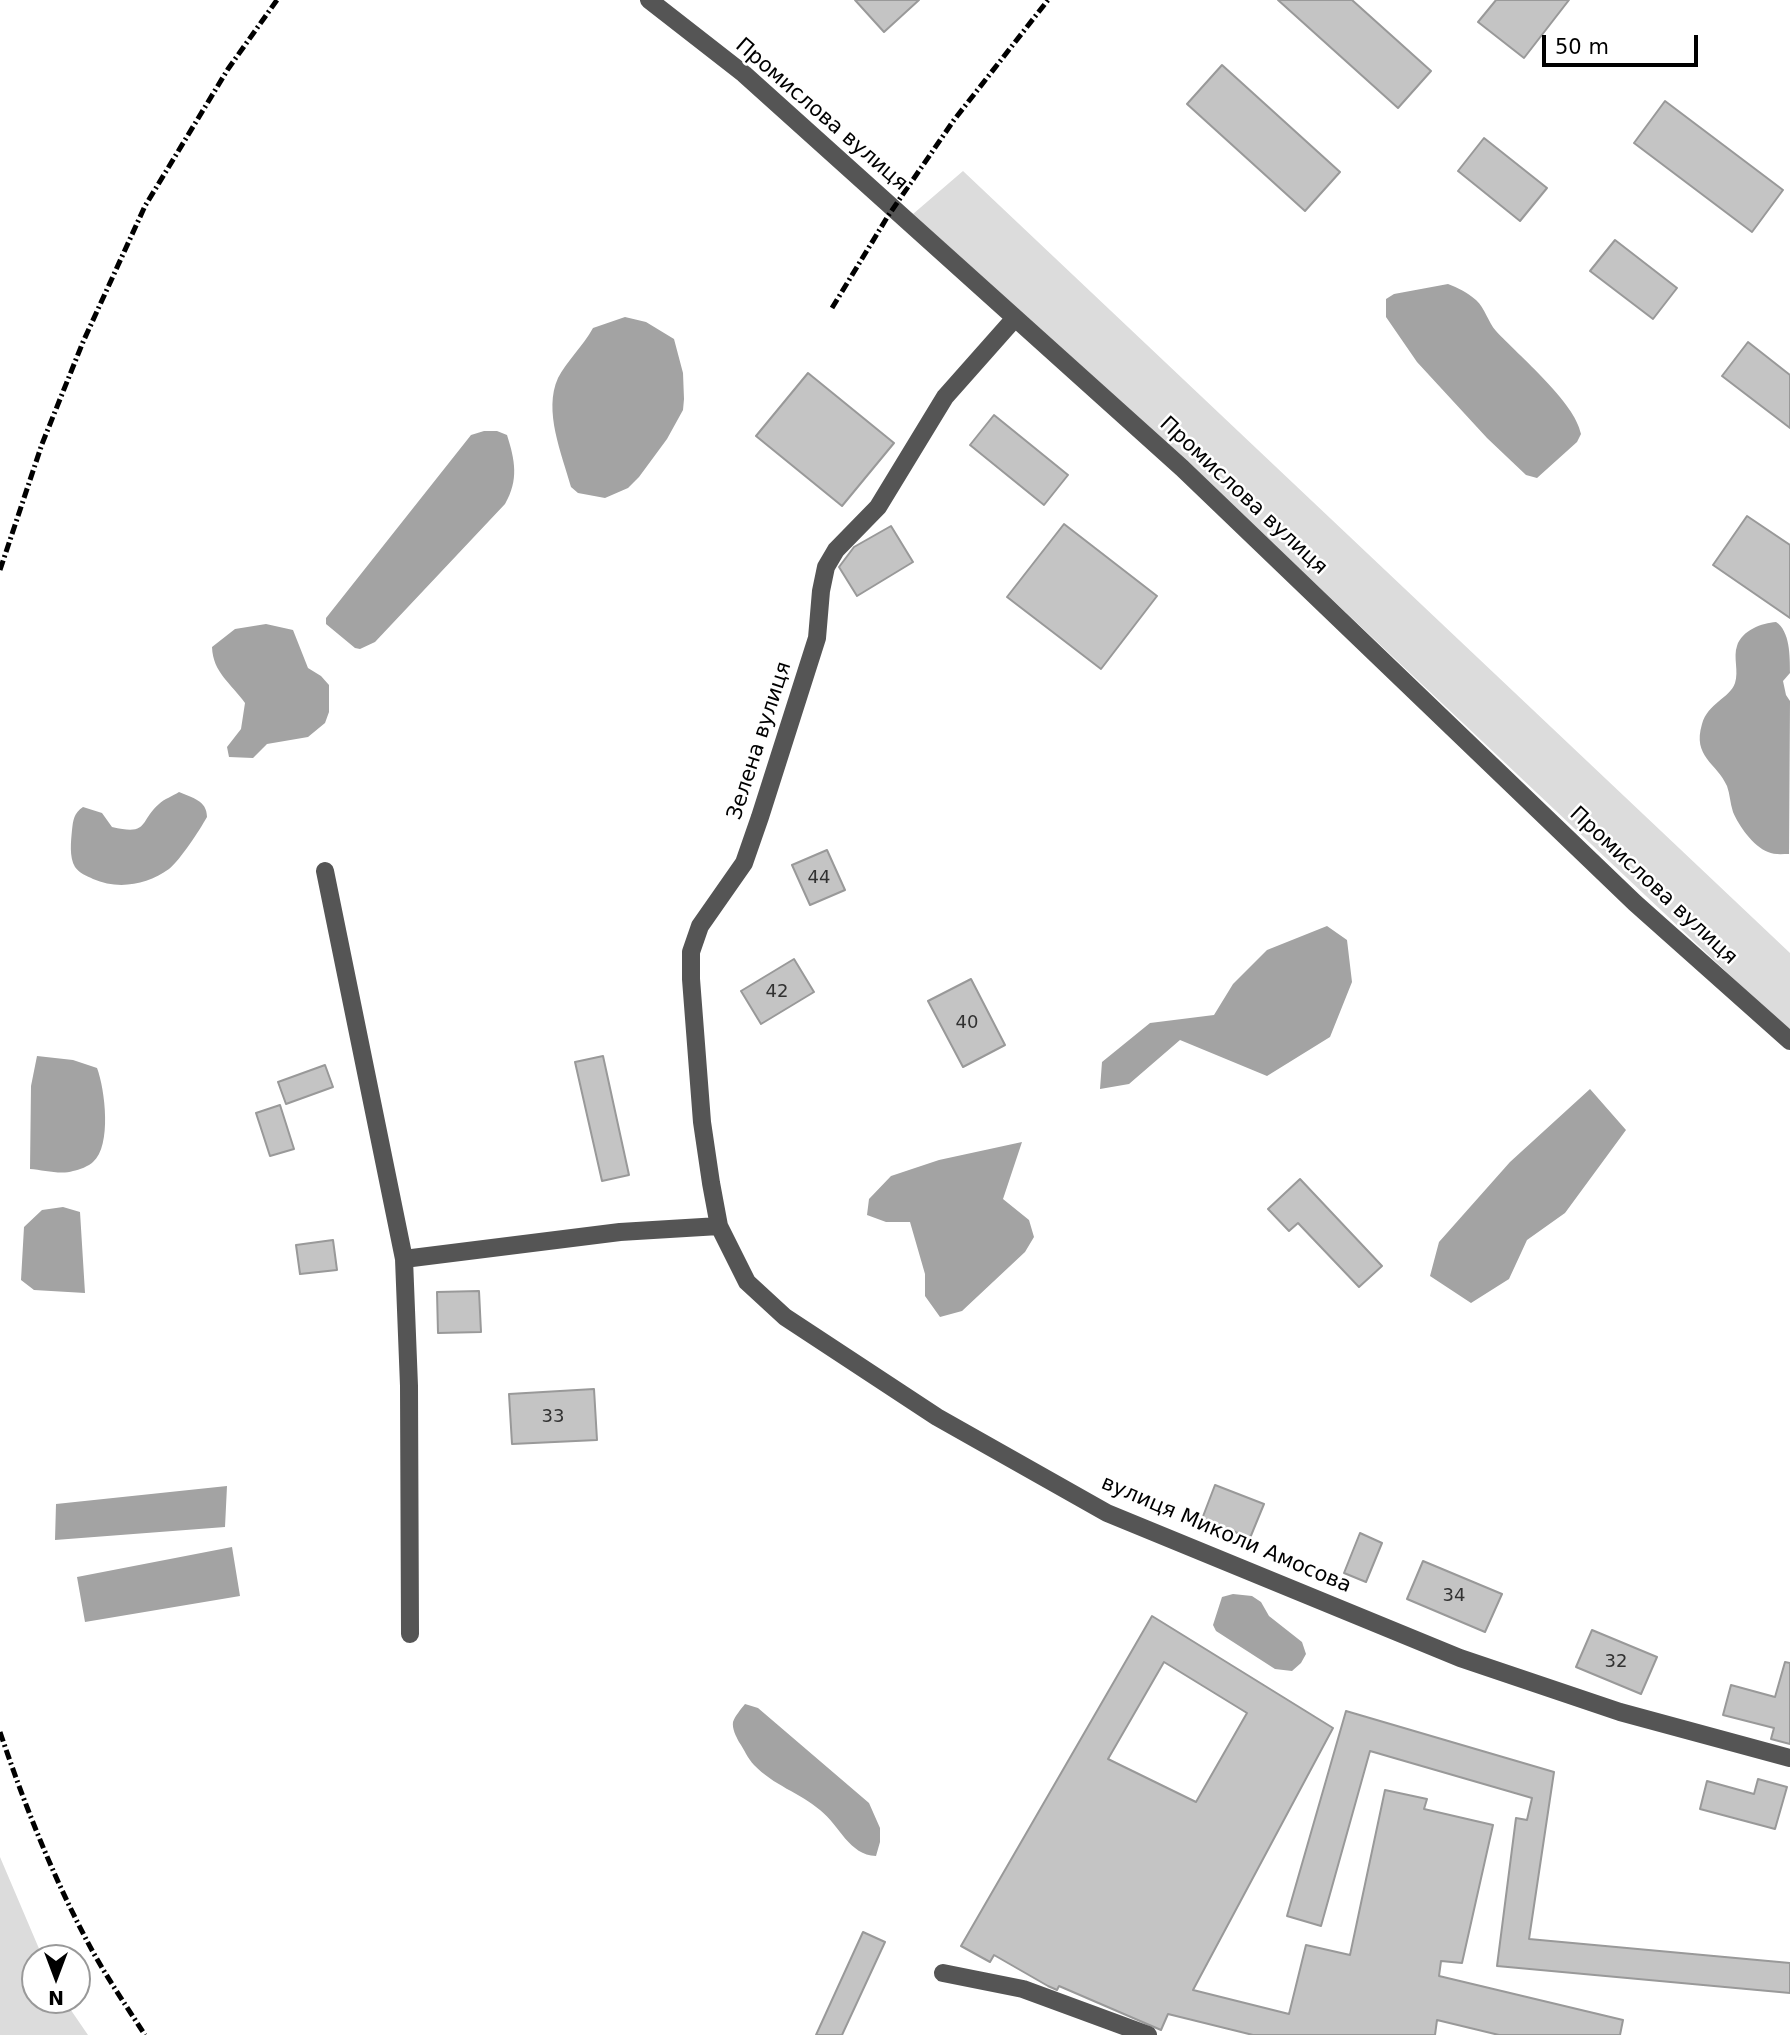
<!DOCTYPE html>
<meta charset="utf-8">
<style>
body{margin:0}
#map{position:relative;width:1790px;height:2035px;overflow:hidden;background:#fff;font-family:"DejaVu Sans",sans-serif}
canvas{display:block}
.north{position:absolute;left:21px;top:1944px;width:70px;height:70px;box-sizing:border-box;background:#fff;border:2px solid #999;border-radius:50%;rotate:180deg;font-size:19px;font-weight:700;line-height:28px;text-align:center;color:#000}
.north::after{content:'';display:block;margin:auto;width:24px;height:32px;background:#000;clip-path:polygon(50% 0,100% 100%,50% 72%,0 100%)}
.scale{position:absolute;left:1542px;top:35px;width:156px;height:32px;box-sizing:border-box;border:4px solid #000;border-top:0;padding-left:9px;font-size:21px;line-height:24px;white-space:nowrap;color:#000;-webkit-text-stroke:5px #fff;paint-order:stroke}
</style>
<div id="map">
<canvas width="1790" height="2035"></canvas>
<div class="north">N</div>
<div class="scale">50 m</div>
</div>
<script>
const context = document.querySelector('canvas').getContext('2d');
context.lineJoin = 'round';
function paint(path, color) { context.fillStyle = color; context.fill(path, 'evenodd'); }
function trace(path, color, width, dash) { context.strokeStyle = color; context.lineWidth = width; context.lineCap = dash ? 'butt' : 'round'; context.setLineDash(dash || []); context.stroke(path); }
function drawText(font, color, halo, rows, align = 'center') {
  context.font = font + ' "DejaVu Sans",sans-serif'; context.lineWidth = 5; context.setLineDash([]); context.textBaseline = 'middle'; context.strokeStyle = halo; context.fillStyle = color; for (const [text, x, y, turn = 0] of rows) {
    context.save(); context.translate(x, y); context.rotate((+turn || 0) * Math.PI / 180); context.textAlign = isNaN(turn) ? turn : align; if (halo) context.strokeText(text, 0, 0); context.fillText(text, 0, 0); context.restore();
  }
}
paint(new Path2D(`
 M963,171L1790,953V1032L1194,469L913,214Z
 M0,1857L43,1958H35V2000H64L88,2035H0Z`), '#dcdcdc');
paint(new Path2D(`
 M1448,284C1458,288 1467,292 1476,300C1485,308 1488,322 1496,331C1519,356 1575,402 1581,434L1577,442L1537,478L1526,475L1487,438L1417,362L1386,317V299L1394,294Z
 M625,317L646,322L674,339L683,373L684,399L683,410L667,439L639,477L628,488L605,498L578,493L571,487C562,454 543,411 558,378C566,362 583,346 593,328Z
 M484,431H497L507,435C515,460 519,480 505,504L375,642L360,649L355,648L326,624V618L471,435Z
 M1776,622C1790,631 1790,656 1790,673L1783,681L1786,695L1790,701L1789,854C1782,854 1774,855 1768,852C1753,846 1739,826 1733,812C1730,803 1730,794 1727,786C1717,763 1692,757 1702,724C1708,703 1730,698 1735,683C1739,671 1733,657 1737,646C1742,630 1762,623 1776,622Z
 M266,624L293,630L308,668L321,676L329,685V712L325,723L308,737L267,744L253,758L229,757L227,747L241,729L245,703C231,683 213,673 212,647L235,629Z
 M179,792C192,798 207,800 207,817C199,831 181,859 169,869C147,885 118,890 93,879C87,876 79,873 75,867C69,857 71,841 72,830C73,820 74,813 83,807L102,813L112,827C150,836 139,821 159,804C164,799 173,796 179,792Z
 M1327,926L1347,940L1352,982L1330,1037L1267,1076L1180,1040L1129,1084L1100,1089L1102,1062L1150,1023L1214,1015L1233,984L1267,950Z
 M37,1056L73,1060L97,1068C105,1089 112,1146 93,1162C89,1166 79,1170 73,1171C61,1175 43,1170 30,1169L31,1086Z
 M1590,1089L1626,1130L1565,1213L1527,1240L1509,1279L1471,1303L1430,1276L1439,1242L1510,1162Z
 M1022,1142L1003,1199L1029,1220L1034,1237L1025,1252L962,1311L940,1317L925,1296V1274L910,1222H886L867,1215L869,1199L891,1176L939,1160Z
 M63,1207L80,1212L85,1293L34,1290L21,1280L24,1227L42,1210Z
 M227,1486L225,1527L55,1540L56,1504Z
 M232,1547L240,1596L85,1622L77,1577Z
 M1233,1594L1252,1596L1261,1602L1269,1616L1302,1642L1306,1654L1301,1663L1292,1671L1275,1669L1216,1631L1213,1625L1222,1597Z
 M745,1704L758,1708L869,1803L880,1828V1842L876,1856C849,1855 840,1826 820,1810C800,1793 773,1785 754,1765C748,1759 744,1749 739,1742C736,1736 732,1729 733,1722C735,1716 741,1709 745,1704Z`), '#a3a3a3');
const building = new Path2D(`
 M855,0H919L884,32Z
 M1278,0H1352L1431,71L1398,108Z
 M1496,0H1569L1524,58L1478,22Z
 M1222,65L1340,172L1305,211L1187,104Z
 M1665,101L1783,190L1752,232L1634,143Z
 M1484,138L1547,188L1520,221L1458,171Z
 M1615,240L1677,288L1653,319L1590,271Z
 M1748,342L1790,375V428L1722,376Z
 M808,373L894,443L842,506L756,436Z
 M994,415L1068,475L1044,505L970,445Z
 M1747,516L1790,545V618L1713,565Z
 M1064,524L1157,596L1101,669L1007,597Z
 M891,526L913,562L857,596L839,567L854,547Z
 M827,850L845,890L810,905L792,865Z
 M794,959L814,992L761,1024L741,991Z
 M971,979L1005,1045L963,1067L928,1001Z
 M603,1056L629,1175L602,1181L575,1062Z
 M325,1065L333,1087L286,1104L278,1082Z
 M280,1105L294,1149L270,1156L256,1113Z
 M1300,1179L1382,1266L1359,1287L1298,1223L1289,1231L1268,1209Z
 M333,1240L337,1270L300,1274L296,1245Z
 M479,1291L481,1332L438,1333L437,1292Z
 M594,1389L597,1440L512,1444L509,1394Z
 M1215,1485L1264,1504L1250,1538L1202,1519Z
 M1360,1533L1382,1543L1366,1582L1344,1573Z
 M1423,1561L1502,1594L1485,1632L1407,1599Z
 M1152,1616L1333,1728L1193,1990L1289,2014L1306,1945L1350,1955L1385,1790L1427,1799L1424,1809L1493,1825L1462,1963L1441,1961L1439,1976L1623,2020L1620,2035H1499L1437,2020L1435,2035H1253L1168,2014L1161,2030L1059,1986L1057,1990L1048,1986L994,1955L990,1962L961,1946ZM1164,1662L1247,1713L1196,1802L1108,1759Z
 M1592,1630L1657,1657L1641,1694L1576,1667Z
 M1785,1662L1790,1663V1744L1771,1739L1774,1728L1723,1715L1731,1685L1775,1697Z
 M1346,1711L1554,1772L1529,1939L1790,1963V1993L1497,1966L1516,1818L1527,1820L1532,1798L1370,1751L1321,1926L1287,1916Z
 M1758,1779L1787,1787L1775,1829L1700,1809L1707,1781L1754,1794Z
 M863,1932L885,1942L842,2035H816Z`);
paint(building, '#c4c4c4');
trace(building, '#999', 2);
trace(new Path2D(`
 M649,0L744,74L1182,468L1635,903L1790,1041
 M1015,318L945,397L878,507L836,550L826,567L821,591L817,638L760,817L744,863L700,926L691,952V979L702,1122L711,1183L719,1226L747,1282L785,1317L937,1417L1107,1513L1460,1658L1620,1712L1790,1758
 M325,871L404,1259
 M410,1634L409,1386L404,1259L620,1232L719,1226
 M943,1973L1023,1989L1148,2035`), '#555', 18);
trace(new Path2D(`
 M832,308L888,216L954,120L1048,0
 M0,570L42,444L83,342L145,206L228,69L277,0
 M0,1732C24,1803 51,1872 86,1939C103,1972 125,2004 145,2035`), '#000', 5, [10, 3.5, 2, 3.5]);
drawText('18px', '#313131', null, [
 ["44",819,878],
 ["42",777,992],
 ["40",967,1023],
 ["33",553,1417],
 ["34",1454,1596],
 ["32",1616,1662]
]);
drawText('21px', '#000', '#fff', [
 ["Промислова вулиця",821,115,41],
 ["Промислова вулиця",1243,496,43],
 ["Зелена вулиця",760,741,-72],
 ["Промислова вулиця",1653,886,43],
 ["вулиця Миколи Амосова",1226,1535,23]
]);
</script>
